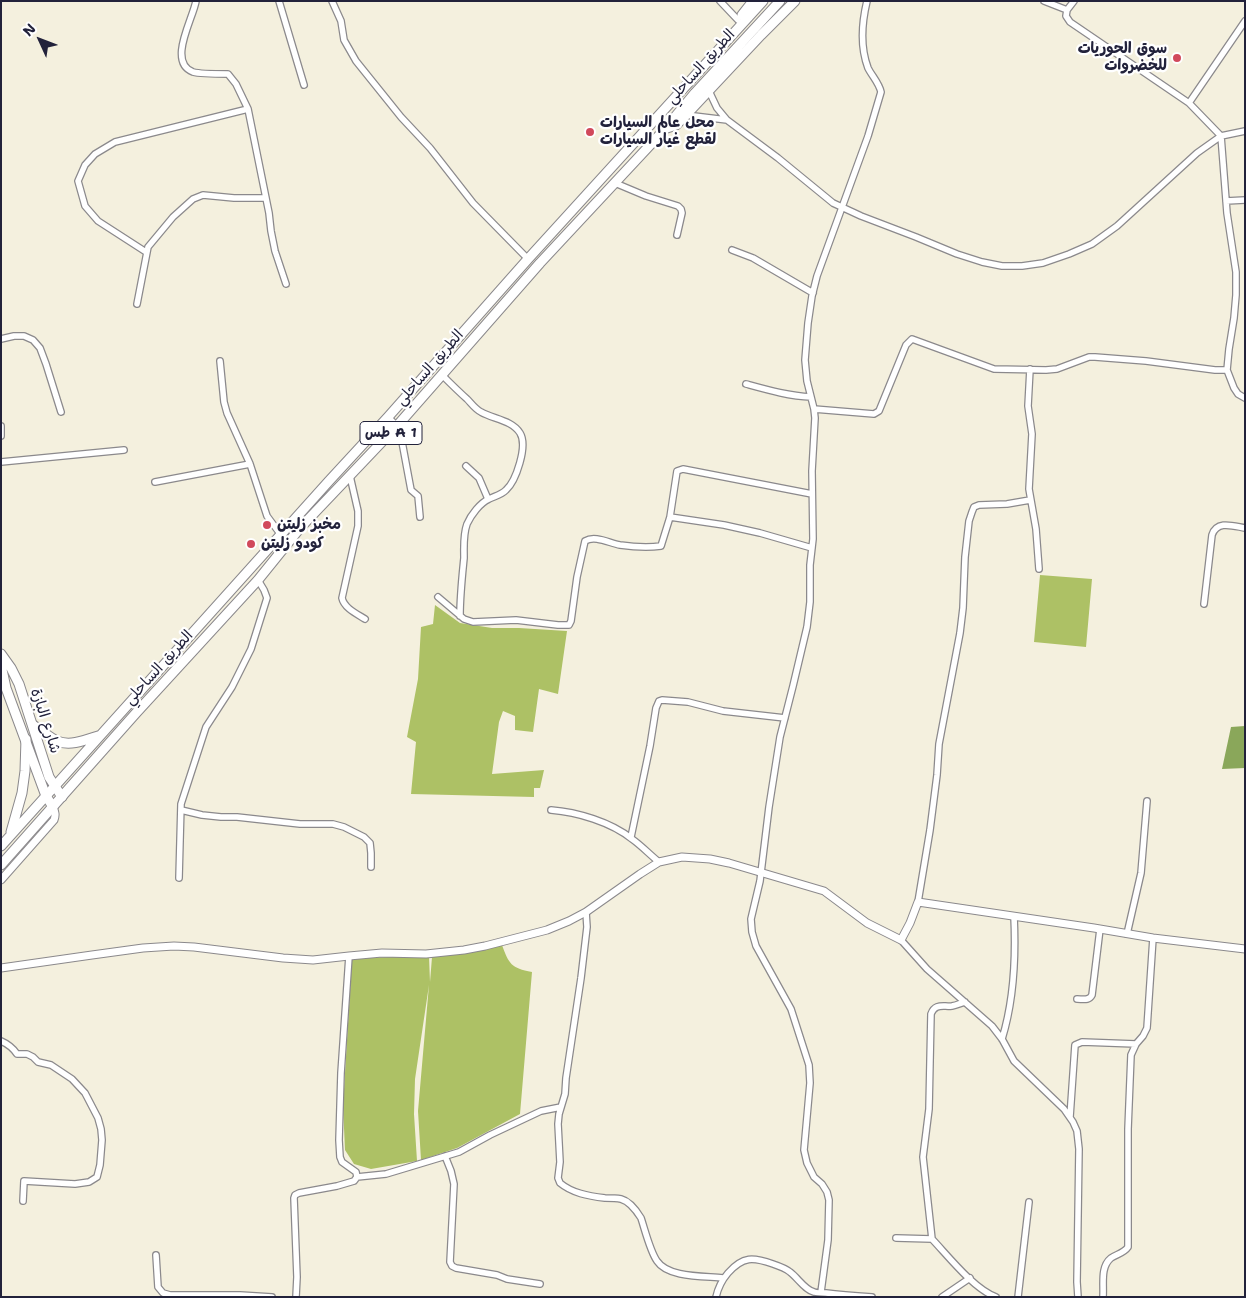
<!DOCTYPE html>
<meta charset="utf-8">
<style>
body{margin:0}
#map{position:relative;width:1246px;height:1298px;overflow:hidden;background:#f4f0de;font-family:"Shantell Sans",sans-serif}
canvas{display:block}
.frame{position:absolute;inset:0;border:2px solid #22223b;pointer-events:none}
.north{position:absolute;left:15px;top:15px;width:50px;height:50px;-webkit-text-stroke:4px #fff;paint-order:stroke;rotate:313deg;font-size:14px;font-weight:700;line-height:20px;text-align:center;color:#22223b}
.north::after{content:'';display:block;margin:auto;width:18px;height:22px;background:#22223b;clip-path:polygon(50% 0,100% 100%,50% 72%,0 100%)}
</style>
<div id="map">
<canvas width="1246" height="1298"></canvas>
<div class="frame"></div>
<div class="north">N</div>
</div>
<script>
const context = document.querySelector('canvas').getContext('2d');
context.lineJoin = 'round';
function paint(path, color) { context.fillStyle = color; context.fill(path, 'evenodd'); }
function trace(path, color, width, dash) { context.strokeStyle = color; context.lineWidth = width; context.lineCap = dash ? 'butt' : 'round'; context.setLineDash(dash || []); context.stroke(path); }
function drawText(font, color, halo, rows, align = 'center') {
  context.font = font + ' "Shantell Sans","Playpen Sans Arabic",sans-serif'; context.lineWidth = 4.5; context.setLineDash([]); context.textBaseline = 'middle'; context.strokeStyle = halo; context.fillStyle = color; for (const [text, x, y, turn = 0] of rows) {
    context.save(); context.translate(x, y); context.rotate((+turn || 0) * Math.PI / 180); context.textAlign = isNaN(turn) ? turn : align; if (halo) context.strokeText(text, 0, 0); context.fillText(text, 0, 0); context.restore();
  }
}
paint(new Path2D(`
 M1040,575L1092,579L1086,647L1034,642Z
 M435,605L460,623L492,628H519L567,631L558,694L539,689L533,732L515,730V716L503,711L499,722L492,774L544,770L540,788H534V797L411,794L416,742L407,737L418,679L421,627L433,624Z
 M502,945C509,964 511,968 532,972L520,1114L457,1148L421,1160L418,1111L429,985L415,1079L414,1114L417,1161L371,1169L354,1164L345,1150L343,1106L352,958L429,956L430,982L432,957Z`), '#adc165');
paint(new Path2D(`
 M1245,726V768L1222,769L1231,727Z`), '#8aa75a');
const minor = new Path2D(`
 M196,1C193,19 167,62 193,72C200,74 220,74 228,74L236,84L248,109L269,213L271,231L275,251L286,284
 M279,1L304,85
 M332,1L341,21L344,40L356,61L401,117L430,148L473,203L528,259
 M720,1L738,20
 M1044,1L1067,10
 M1074,1L1067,10L1066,16L1070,22L1189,103L1221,136L1227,213L1236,272V295L1234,318L1229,349L1227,370L1234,388L1238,394L1245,398
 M709,91L717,108L727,120L778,158L833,203L861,216L916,237L957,254L982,262L1002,266H1022L1043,263L1069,254L1092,244L1117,226L1197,153L1221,136L1245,131
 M1189,103L1245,21
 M686,115L727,120
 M615,183L646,196L678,206L681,209L682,213L677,235
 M1226,201L1245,200
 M732,250L753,258L813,293
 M146,252L98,221L85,206L78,181L85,165L95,154L115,142L248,109
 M137,304L148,247L173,217L193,199L203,195L234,198H266
 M1,339L14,336H24L33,340L40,348L46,364L61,412
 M220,361L224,402L227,413L250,464L267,516L281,535
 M1030,369L1028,406L1032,434L1029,489L1036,529L1039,569
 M442,375C450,383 458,391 467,399C471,403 475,409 481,412C493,419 512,420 520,433C528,446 516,481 506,490C501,495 495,496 489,499C480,503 471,515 467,524C463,535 464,547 464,558C462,578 460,596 460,616
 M746,384C768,390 789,396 811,397
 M814,409L874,414L879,411L906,345L912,339L994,369L1046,370L1057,369L1089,357H1095L1146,361L1215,370H1227
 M388,417L397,426L400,431L411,490L418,496L420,517
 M1,426V436
 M1,462L124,450
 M466,466L479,478L488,499
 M350,476L358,511V526L342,598C344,608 357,614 365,619
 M155,482L250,464
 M670,517L724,525L760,533L812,548
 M438,597L464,619L473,622L516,620L558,625H569L571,621L577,577L585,541C595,535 609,543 620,545C634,547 647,548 661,546L670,517L677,471L683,469L812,494
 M1204,604L1212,535C1217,520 1233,526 1245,528
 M181,810L202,815L221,817H237L300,824H333L344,827L364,837L370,843L371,853V867
 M551,810C577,812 611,822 632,839C642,846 650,855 659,862
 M631,837L650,746L656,708L659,701L662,700L688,702L723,711L785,718
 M179,878L181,804L206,727L232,687L251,649L267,598L264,590L258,580
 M918,902L930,830L937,775L939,744L960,633L963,608L965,557L969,521L972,512L974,507L979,505L1007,504L1030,500
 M586,912L587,927L581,978L566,1078L565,1094L559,1114L558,1124L560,1162L558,1178L560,1183C572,1193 588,1196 605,1198C610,1198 616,1198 621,1199C629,1201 636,1210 641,1218C645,1230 650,1251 657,1261C668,1278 705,1276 723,1278
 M1127,934L1141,873L1147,801
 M901,940L927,969L992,1026L1002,1039L1014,1061L1064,1109L1073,1122L1077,1131L1079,1149L1077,1282L1078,1297
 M1077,999C1083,999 1089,1001 1092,995L1100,929
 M1002,1039C1014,1000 1016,957 1014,916
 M1,1041C8,1044 13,1048 17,1054H27L33,1057L38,1062L51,1065L72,1079L85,1093L98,1118L101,1129L102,1140L100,1165L97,1177L89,1182L75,1184L24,1181L23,1201
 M1070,1117L1075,1045L1082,1042L1136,1044
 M445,1156L451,1171L454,1184L450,1262L452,1266L456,1268L497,1275L507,1279L540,1284
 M357,1177L386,1174L459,1152L490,1135L541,1111L561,1107
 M896,1238L932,1239C949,1257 974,1289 996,1297
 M932,1239L923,1157L929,1109L931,1014C935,1003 943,1007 952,1006C957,1005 961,1003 965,1002
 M156,1255L158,1287L163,1293L170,1295H240L272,1297
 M821,1292L828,1240L829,1200L827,1192L822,1184L814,1177L807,1163L804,1150L810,1083L809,1065L791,1009L756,946L752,932L751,919L760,881L769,807L780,737L793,686L807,627L810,602V565L813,539L812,471L815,418L814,409L807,381L805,360L808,323L812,296L817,276L868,136L881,92C879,83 872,76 868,68C860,47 862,22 867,1
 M296,1297L297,1277L294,1198L295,1195L299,1193L337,1186L354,1181L357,1177L356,1172L342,1162L340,1157L339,1140L341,1073L349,956
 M716,1297C718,1288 722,1280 728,1273C743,1256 753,1257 773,1264C779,1266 785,1268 790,1272C798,1278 805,1290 814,1292C817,1293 822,1293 826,1293C841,1295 856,1296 872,1297
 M942,1297L970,1278
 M1018,1297L1029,1202
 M1103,1297C1104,1284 1100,1267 1111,1258C1117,1254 1124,1253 1128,1247V1129L1131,1055L1136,1044L1143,1036L1147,1028L1153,938`);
const tertiary = new Path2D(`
 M1,880L54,820C56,815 55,812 53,807
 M1,968L92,955L143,948L174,946L194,947L283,958L313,960L349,956L382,953L426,954L464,950L485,946L547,930L569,921L586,912L640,874L659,862L682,857L710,859L729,863L824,891L867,923L901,940L910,923L918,902L1094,928L1153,938L1245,949`);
const primary = new Path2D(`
 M1,654L11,668L19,684L49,777L62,797
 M1,665L6,688L46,796L53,807`);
const trunk = new Path2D(`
 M742,15L753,1
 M667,128L676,125L686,115L761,35L795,1
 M33,725C41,730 49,737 57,741C71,747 88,739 101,735
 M11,832L22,793L25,771L26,739
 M1,846L329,481L388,417L528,259L763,1
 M1,865L136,713L258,580L300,528L397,426L540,263L665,129L695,93L780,1`);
trace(minor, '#8b898c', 8);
trace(tertiary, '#8b898c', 9);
trace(primary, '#8b898c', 11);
trace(trunk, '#8b898c', 11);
trace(minor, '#fff', 5.5);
trace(tertiary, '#fff', 7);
trace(primary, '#fff', 9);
trace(trunk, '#fff', 9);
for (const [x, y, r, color] of [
 [1177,58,5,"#d1495b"],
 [590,132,5,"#d1495b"],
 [267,525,5,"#d1495b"],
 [251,544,5,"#d1495b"]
]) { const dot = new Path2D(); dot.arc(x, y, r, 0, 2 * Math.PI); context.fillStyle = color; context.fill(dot); trace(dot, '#fff', 2); }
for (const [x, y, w] of [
 [391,433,62]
]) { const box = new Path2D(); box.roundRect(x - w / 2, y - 11.5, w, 23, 4); context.fillStyle = '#fff'; context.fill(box); trace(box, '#22223b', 1); }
drawText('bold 14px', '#22223b', null, [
 ["طس A 1",391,433]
]);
drawText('bold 15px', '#22223b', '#fff', [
 ["سوق الحوريات",1167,49,"right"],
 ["للخضروات",1167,66,"right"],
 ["محل عالم السيارات",600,123],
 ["لقطع غيار السيارات",600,140],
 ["مخبز زليتن",277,525],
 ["كودو زليتن",261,544]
], 'left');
drawText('15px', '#22223b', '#fff', [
 ["الطريق الساحلي",701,67,-48],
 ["الطريق الساحلي",430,368,-49],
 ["الطريق الساحلي",159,668,-48],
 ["شارع البازة",45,721,72]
]);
</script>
